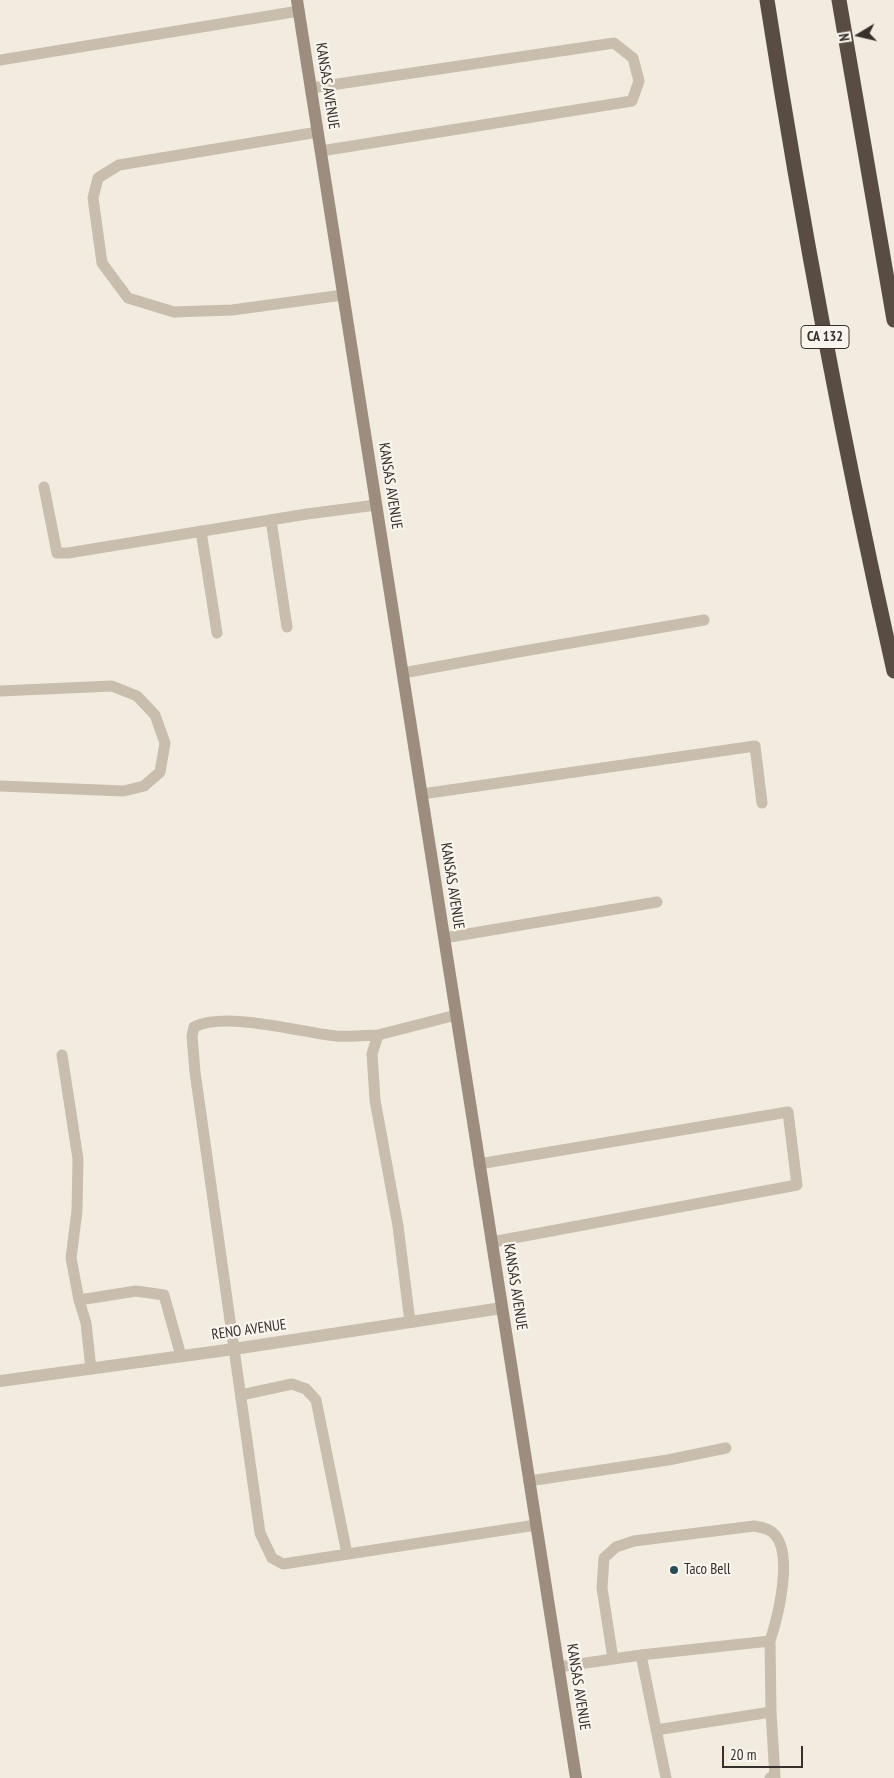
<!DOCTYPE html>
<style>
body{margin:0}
#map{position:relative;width:894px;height:1778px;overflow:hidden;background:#f1ebe0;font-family:"PT Sans Narrow",sans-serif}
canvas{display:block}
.north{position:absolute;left:834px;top:10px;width:50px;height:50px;-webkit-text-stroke:4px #f9f5ed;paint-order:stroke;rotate:261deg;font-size:14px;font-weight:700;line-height:20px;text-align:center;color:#38302b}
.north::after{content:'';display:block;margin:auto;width:18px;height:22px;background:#38302b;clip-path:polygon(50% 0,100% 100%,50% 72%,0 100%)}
.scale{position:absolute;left:722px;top:1746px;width:81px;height:22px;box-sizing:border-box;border:2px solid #38302b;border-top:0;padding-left:6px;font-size:15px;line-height:18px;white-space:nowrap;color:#38302b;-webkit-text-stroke:4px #f9f5ed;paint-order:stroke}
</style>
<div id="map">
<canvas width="894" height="1778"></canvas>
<div class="north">N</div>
<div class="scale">20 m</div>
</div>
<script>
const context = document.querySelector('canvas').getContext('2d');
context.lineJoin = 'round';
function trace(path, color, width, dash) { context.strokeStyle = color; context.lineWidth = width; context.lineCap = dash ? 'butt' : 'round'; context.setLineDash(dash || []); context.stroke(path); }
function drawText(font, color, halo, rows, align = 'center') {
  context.font = font + ' "PT Sans Narrow",sans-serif'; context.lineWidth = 4.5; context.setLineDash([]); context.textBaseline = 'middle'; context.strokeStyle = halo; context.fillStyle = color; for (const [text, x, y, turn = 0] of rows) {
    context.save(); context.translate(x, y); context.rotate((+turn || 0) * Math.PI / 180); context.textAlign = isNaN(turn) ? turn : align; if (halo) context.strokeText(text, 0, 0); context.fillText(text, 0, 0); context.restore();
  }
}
trace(new Path2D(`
 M0,60L299,11
 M311,88L614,43L633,58L639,81L632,101L321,151
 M318,132L119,165L98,178L93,198L102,263L128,298L174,312L232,310L343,295
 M44,487L57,553H68L307,514L376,505
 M271,520L287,627
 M201,531L217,633
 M403,673L518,652L704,620
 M0,691L112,686L137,696L155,715L165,743L160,772L144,786L124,791L0,786
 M422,794L755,746L762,803
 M444,938L657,902
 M378,1035C364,1035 349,1037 336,1036C299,1032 226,1011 194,1027L192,1036L195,1072L260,1533L272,1558L283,1564L536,1525
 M62,1055L78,1159L77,1211L71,1258L79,1300
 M479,1164L788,1112L797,1185L492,1242
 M410,1322L398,1226L375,1100L372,1054L378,1035L456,1015
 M91,1369L86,1323L79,1300L136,1291L164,1295L181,1356
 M241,1395L292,1384L306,1389L316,1400L347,1554
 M529,1481L668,1460L726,1448
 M641,1655L666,1778
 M613,1659L602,1588L604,1558L616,1547L634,1541L754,1526C759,1527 768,1528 772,1532C795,1550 778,1617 770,1641
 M558,1667L641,1655L770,1641L771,1712L775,1777L770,1778
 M656,1730L771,1712`), '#c9bdad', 11);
trace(new Path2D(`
 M0,1381L234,1349L502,1308`), '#c9bdad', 12);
trace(new Path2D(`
 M297,0L576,1778`), '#9c8d7e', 12);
trace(new Path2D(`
 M767,0C802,225 844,449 894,671
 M839,0L894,320`), '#584c43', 15);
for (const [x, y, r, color] of [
 [674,1570,5,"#244d56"]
]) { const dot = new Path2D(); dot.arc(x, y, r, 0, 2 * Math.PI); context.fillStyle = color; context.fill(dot); trace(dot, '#f9f5ed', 2); }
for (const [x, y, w] of [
 [825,337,48]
]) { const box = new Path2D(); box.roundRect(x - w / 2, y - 11.5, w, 23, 4); context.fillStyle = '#f9f5ed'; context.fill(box); trace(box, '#38302b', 1); }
drawText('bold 14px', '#38302b', null, [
 ["CA 132",825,337]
]);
drawText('15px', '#38302b', '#f9f5ed', [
 ["KANSAS AVENUE",327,86,81],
 ["KANSAS AVENUE",390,486,81],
 ["KANSAS AVENUE",452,886,81],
 ["KANSAS AVENUE",515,1287,81],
 ["RENO AVENUE",249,1330,-8],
 ["KANSAS AVENUE",578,1687,81]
]);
drawText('15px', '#38302b', '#f9f5ed', [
 ["Taco Bell",684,1570]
], 'left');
</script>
